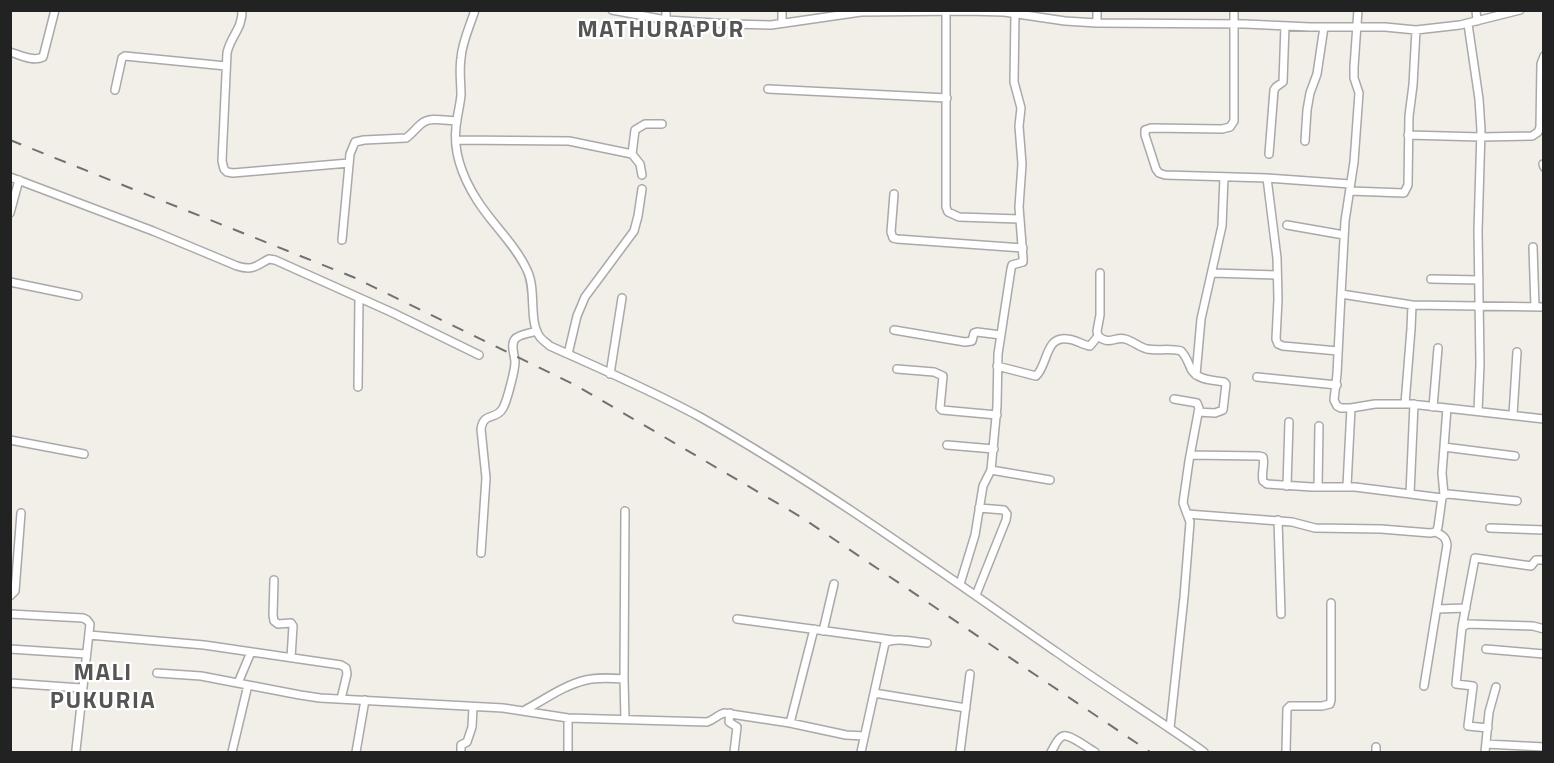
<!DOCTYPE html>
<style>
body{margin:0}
#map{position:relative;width:1554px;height:763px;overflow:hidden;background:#f2efe9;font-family:"Titillium Web",sans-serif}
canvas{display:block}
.frame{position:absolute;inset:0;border:12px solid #222;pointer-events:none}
</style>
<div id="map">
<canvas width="1554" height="763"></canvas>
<div class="frame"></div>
</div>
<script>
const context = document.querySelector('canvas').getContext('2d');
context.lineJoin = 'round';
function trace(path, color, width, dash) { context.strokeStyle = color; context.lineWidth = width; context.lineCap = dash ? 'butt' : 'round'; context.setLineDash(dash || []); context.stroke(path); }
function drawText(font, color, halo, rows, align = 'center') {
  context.font = font + ' "Titillium Web",sans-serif'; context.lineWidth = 4.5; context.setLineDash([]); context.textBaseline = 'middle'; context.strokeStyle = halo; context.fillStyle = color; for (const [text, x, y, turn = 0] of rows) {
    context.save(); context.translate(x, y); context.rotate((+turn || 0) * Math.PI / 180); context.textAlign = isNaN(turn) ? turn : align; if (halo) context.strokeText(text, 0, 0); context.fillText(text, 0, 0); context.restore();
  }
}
const minor = new Path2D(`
 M242,10C243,28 230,37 227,53L222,161L224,169L227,172L233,173L349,163
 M475,10C470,26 462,42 461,58C459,71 461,83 461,95C460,106 457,116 456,127C453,153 463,178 477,200C492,224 515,244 527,270C537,290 528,321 540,337C542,340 547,343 550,346C601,369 653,391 702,418C825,488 941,572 1058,653C1106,687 1156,718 1204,752
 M612,10L666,20L731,24L771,25L861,12L967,11L1004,12L1065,21L1097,23L1245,24L1310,27H1385L1416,30L1460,25L1520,10
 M1234,10V121L1230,127L1222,129L1151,128L1145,130V135L1156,169L1159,173L1165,175L1267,178L1350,184
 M1358,10L1354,67V78L1359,93L1354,162L1345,221L1341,294L1337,374L1334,400L1337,406L1341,408H1351L1375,404H1411L1544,419
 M1476,10L1477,21
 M946,11V207L948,212L959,217L1019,219
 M666,20V10
 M782,23V10
 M1097,23V10
 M1468,24L1479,99L1481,130L1478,231L1480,364L1478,411
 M10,52C20,55 33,62 43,57L55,10
 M768,89L947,98
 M115,90L122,58L125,56L226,66
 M1408,135L1481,137L1532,136L1538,132L1540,127L1541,64L1544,56
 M456,140L569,141L632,154
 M1305,141L1307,110L1310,93L1317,74L1324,27
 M1269,154L1274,90L1276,87L1283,82L1285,26
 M1543,164L1544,167
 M642,175L640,164L632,154L635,130L645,124H662
 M10,177L153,231L237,266C253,271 256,266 269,259L275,260L391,312L479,355
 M1267,178L1277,258L1278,299L1276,339L1278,344L1283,346L1338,351
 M1350,191L1404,193L1408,185L1409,116L1413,85L1416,30
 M894,194L891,232L893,238L897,239L1023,248
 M10,213L19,180
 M1287,225L1344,235
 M342,240L350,154L355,142L364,140L406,138C412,134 415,129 421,124C430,116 446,121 457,121
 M1533,247L1535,307
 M1100,273V315L1097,331L1098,336C1110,346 1115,336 1125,339C1133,341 1139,347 1147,349C1158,351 1170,348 1181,351C1186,356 1188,362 1191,369C1197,380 1212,380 1224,382L1226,384L1223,410L1215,413L1198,412
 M1212,273L1277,275
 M1431,279L1479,280
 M10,282L78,296
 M1341,294L1412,305L1544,307
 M894,330L965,342L972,341L974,333L977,332L1001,335
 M568,354L577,316L585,297L634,231L638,216L642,189
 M997,366L1036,376C1048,365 1045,336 1067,339C1075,339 1082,345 1090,346L1098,336
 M897,369L934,372L943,376L940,408L942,410L997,415
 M610,374L622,298
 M1196,375L1201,319L1222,226L1224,177
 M1257,377L1337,385
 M358,387L359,298
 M1405,404L1411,329L1412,305
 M1433,407L1438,348
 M1513,415L1517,352
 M10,440L84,454
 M947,445L994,449
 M1444,447L1515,456
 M1190,455L1259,456L1263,457C1265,465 1261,473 1263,481L1267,484L1312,487H1355L1442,498
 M991,470L1050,480
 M1287,486L1289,422
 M1347,486L1351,408
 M1318,487L1319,426
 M1410,494L1414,404
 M1444,495L1442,473L1447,408
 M625,511L624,679L625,719
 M1187,514L1292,522L1315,528L1381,529L1430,533L1436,532L1438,527L1442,498L1444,495L1448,494L1517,501
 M1278,520L1281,614
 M1490,528L1544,530
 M481,553L486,478L481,429C484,411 496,421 503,408C507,401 515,370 515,362C515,356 510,345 515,339C519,334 531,333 537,331
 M274,580L273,615L274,621L278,624L291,623L293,626L291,658
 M960,584L975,535L983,486L991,470L997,406L998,354L1011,269L1012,265L1023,262V258L1019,207L1022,164L1019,126L1021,108L1014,82L1015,14
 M976,595L1006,520L1007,514L1004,510L979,508
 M10,596L15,591L21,513
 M1437,609L1466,608
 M10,614L83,618L87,620L90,624L76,750
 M737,619L893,640
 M1462,627L1475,558L1531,566L1536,560H1544
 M823,631L834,584
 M89,635L204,645L341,665L346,668L347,674L341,699
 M10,649L86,654
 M1486,649L1544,654
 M157,673L201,676L300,695L320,698L503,708L568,718L707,722C714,720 717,715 724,713L790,723L846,735L864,736
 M10,683L81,688
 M238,683L251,652
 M1424,686L1447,545C1446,537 1443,536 1436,532
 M874,693L966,708
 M525,710C544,700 564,685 586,680C598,677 611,678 624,679
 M730,713L729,722L737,727L734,752
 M790,723L814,629
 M1170,728L1184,597L1190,522L1183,503L1189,461L1199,408L1197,403L1174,399
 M1488,728L1468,726L1473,686L1456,684L1462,627L1468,624L1533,626L1544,629
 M1486,744L1544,747
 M1376,747V752
 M232,752L248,685
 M356,752L365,700
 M461,752V745L467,742L472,727L473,707
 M568,752V718
 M861,752L885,643C896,637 914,642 927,643
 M960,752L970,674
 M1051,752C1054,748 1057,738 1063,736C1070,734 1089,749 1095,752
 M1286,752L1287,709L1290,706H1322L1330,704L1331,700V603
 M1485,752L1489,712L1496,687`);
trace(minor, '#a9a9a9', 10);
trace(minor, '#fff', 7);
trace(new Path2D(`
 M10,140L353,277L577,386L801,517L1150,752`), '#707070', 2, [12, 12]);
context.letterSpacing = '1.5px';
drawText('bold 24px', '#555', '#fff', [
 ["MATHURAPUR",661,31],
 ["MALI",103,674],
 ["PUKURIA",103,702]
]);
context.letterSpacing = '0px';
</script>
